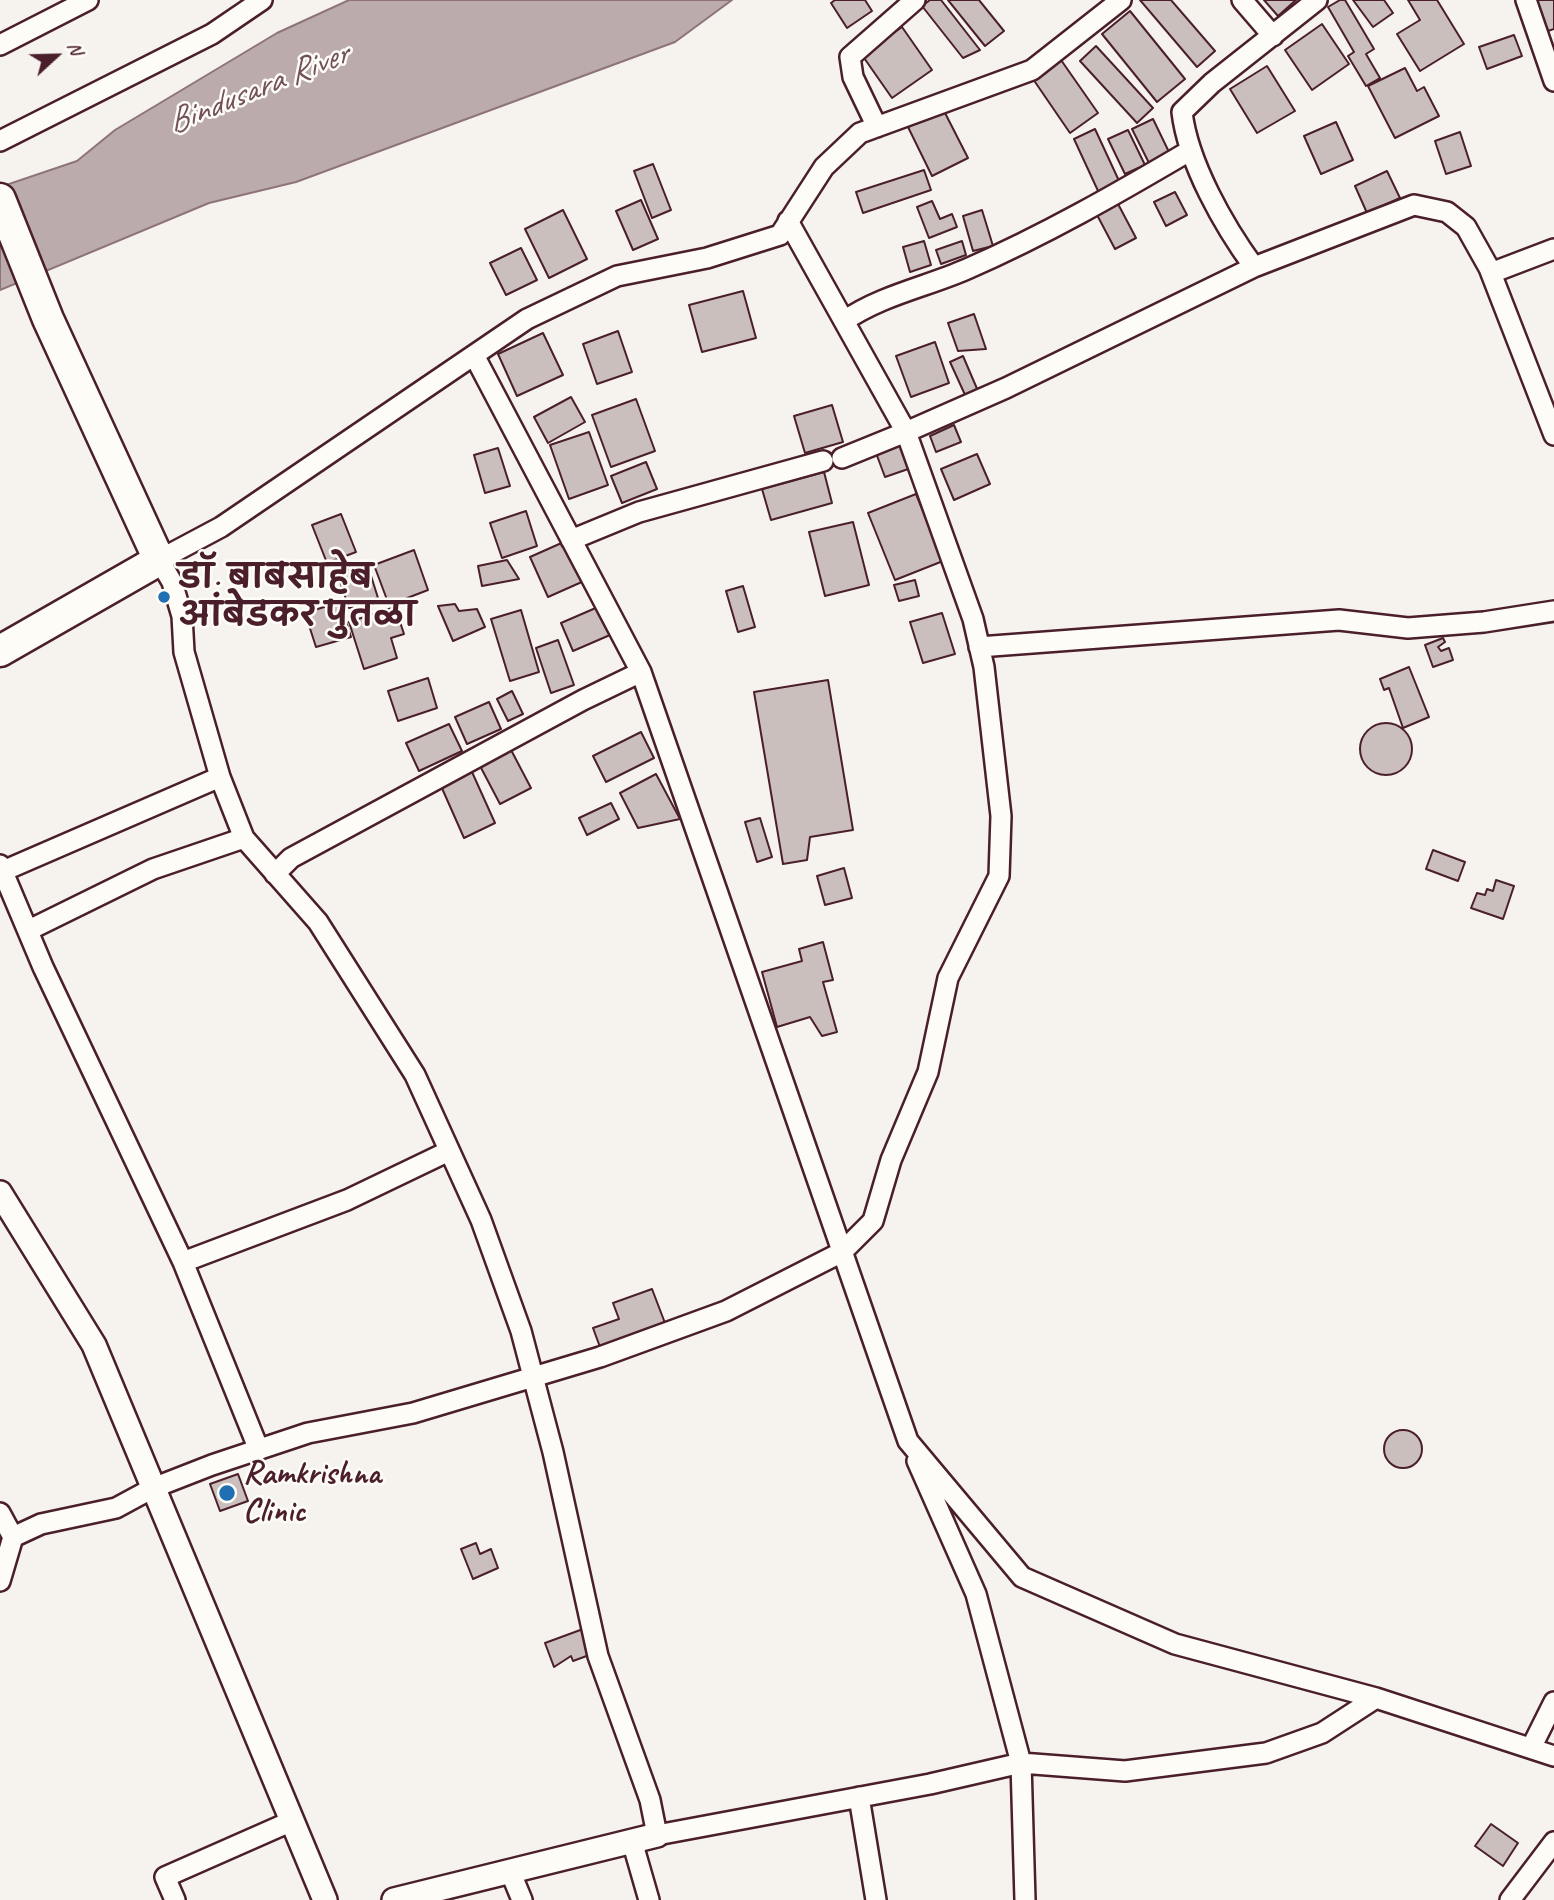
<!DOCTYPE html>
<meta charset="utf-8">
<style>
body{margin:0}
#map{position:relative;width:1554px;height:1900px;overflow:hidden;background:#f6f3ef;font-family:Caveat,sans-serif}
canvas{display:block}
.north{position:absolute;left:21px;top:21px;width:70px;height:70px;-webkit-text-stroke:5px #fdfcf7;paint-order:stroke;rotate:68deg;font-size:19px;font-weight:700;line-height:28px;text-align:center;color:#4a1f2b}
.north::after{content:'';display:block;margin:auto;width:24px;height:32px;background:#4a1f2b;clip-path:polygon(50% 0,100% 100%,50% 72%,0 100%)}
</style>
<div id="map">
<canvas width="1554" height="1900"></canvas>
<div class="north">N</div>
</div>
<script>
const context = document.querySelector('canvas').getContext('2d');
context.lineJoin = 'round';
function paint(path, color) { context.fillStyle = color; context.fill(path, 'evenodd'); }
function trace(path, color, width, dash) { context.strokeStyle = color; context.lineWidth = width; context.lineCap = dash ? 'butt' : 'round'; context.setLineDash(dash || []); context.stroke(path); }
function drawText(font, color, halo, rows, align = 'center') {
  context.font = font + ' Caveat,"Playpen Sans Deva",sans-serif'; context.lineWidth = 5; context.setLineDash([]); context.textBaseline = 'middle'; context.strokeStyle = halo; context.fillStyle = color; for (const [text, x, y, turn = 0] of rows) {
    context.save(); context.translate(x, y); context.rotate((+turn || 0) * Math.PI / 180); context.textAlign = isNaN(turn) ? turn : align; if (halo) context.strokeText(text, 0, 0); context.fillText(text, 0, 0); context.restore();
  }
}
const water = new Path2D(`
 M349,0H732L675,42L296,182L209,203L0,290V187L77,161L115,130L277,33Z`);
paint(water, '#bbabac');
trace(water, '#8e7378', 2);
const building = new Path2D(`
 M835,0H865L872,11L847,28L831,3Z
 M930,0H941L980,50L963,58L922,6Z
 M948,0H979L1004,31L985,46Z
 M1140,0H1171L1215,51L1197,67Z
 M1264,0H1296L1278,16Z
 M1340,0H1345L1374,49L1366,54L1380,78L1366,86L1348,56L1354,52L1328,7Z
 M1353,0H1384L1393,13L1373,27Z
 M1408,0H1437L1464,44L1420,71L1397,34L1420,20Z
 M1529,0H1554V29L1542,33Z
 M1130,11L1185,79L1157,102L1102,34Z
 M1322,24L1349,64L1312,90L1285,50Z
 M902,27L932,70L892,98L862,55Z
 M1514,35L1522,56L1487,69L1479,47Z
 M1096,46L1153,108L1137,123L1080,61Z
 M1061,60L1098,113L1070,133L1033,79Z
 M1267,66L1295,111L1257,133L1230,89Z
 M1405,68L1417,91L1424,87L1439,116L1395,138L1368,86Z
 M943,109L968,158L932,176L908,127Z
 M1153,119L1169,152L1149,163L1132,129Z
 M1336,122L1353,160L1321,174L1304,136Z
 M1095,129L1120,183L1099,193L1074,139Z
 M1128,130L1145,165L1125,174L1108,139Z
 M1460,132L1471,166L1446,174L1435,141Z
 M653,164L671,210L652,218L634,171Z
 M924,170L931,190L863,213L856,192Z
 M1387,171L1400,198L1367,213L1355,186Z
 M1175,192L1187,215L1166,226L1154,202Z
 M641,200L658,239L633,250L616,211Z
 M932,201L940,219L952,214L957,227L929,238L917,207Z
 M1117,202L1136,238L1115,249L1096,213Z
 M563,210L587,259L549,278L525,229Z
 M982,210L993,246L973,251L963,216Z
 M924,241L931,265L910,272L903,247Z
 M962,241L966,255L941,264L936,250Z
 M521,248L537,280L506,295L490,263Z
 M743,291L756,338L702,352L689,305Z
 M974,314L986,349L958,351L948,323Z
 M618,331L632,372L597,384L583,344Z
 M543,333L563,375L517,396L498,354Z
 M935,342L949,383L911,397L896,356Z
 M963,356L978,391L966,397L950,362Z
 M571,397L585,422L548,443L534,417Z
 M636,399L655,451L611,467L592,415Z
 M832,405L843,442L805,453L794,416Z
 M954,425L961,442L936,452L930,436Z
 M589,432L608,485L569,499L550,445Z
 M905,443L914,467L885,477L876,453Z
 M498,448L510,486L485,493L474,455Z
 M977,454L990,484L954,500L941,469Z
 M646,462L657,489L622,503L611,476Z
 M824,472L832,503L771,520L762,489Z
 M916,494L943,561L895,580L868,513Z
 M526,511L537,546L502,558L490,523Z
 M341,514L356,552L327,563L312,525Z
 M853,522L869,585L825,596L809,532Z
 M566,541L584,581L548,597L530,557Z
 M414,550L428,590L389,605L374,565Z
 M507,560L519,579L482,586L478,566Z
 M367,563L378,598L349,608L337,573Z
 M915,580L919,596L899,601L894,585Z
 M743,586L755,627L738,632L726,591Z
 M340,602L351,637L316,647L305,613Z
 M455,604L459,611L477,609L485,627L453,641L438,606Z
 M395,607L404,634L391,638L397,658L364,669L349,622Z
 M598,607L610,635L573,651L561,623Z
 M521,610L539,672L510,681L491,619Z
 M942,613L955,654L923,663L910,622Z
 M1443,638L1445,642L1438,647L1441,651L1449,648L1453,660L1433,667L1425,645Z
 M558,640L574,685L551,693L536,648Z
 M1409,667L1429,717L1403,728L1389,688L1384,690L1380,679Z
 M428,678L437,708L398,721L388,691Z
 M828,680L853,830L810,837L807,860L783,864L754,692Z
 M512,691L523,714L508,721L497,699Z
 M489,702L501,729L467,744L455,717Z
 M1360 749a26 26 0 1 1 52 0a26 26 0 1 1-52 0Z
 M449,724L462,751L419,771L406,743Z
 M641,732L654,758L606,782L593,756Z
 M510,748L531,788L500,804L479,764Z
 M472,772L495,823L464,838L441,786Z
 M656,774L680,819L638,828L620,793Z
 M611,803L619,819L587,835L579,818Z
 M760,818L772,857L757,862L745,822Z
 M1433,850L1465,862L1458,881L1426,869Z
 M844,868L852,898L825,905L817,876Z
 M1496,880L1514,886L1503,919L1471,908L1477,893L1485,895L1487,889L1493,891Z
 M823,942L833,980L823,982L837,1032L822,1036L810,1017L777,1027L762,972L802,961L799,949Z
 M652,1289L665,1323L600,1347L593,1328L619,1319L613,1303Z
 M1384 1449a19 19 0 1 1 38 0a19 19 0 1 1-38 0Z
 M238,1474L248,1501L220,1511L210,1484Z
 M476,1543L480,1554L491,1549L498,1568L473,1579L461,1549Z
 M583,1629L592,1654L573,1661L571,1656L554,1667L545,1643Z
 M1491,1824L1518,1843L1503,1866L1475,1846Z`);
paint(building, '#cbbfbe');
trace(building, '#4a1f2b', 2);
const minor = new Path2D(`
 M1121,0L1032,70L860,133L824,167L780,235L707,258L617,276L527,319L221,527L159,560L172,582L182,616L184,652L220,777L244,838L318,922L415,1075L481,1220L521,1331L553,1452L598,1656L650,1800L657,1835L930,1784L1021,1763L1125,1771L1266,1753L1322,1733L1376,1698
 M1242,0L1273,36
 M1526,0L1554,81
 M0,45L88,0
 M877,127L853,77L850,57L915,0
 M0,141L212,34L262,0
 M788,221L906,432L1006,388L1254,267C1224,226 1188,163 1182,112L1212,83L1317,0
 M1254,267L1414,205L1447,212L1466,227L1489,268L1554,435
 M1491,273L1554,249
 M844,321C882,295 926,287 967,269C1045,235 1118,193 1191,150
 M475,357L641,672L908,1441L1022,1577L1175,1644L1376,1698L1554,1756
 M571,540L639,512L823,461
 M979,647L1339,620L1408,628L1484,622L1554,611
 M0,865L43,967L183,1262L259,1450
 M3,871L220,777
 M275,874L291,858L583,700L641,672
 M29,930L153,869L244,838
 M183,1262L347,1200L449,1151
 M917,1461L976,1594L1021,1763L1025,1900
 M0,1513L13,1537
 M0,1581L13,1537L41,1524L116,1508L153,1488L212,1465L308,1433L413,1413L600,1357L726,1311L842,1252L873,1221L891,1160L928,1072L948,978L999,876L1001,816L984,667L973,619L906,432L842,458
 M1531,1748L1554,1702
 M859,1797L876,1900
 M632,1841L649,1900
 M510,1871L522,1900
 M175,1900L165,1877L292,1821
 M1510,1900L1554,1842`);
const tertiary = new Path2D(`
 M0,1193L94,1345L325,1900
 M394,1900L657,1835`);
const primary = new Path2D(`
 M0,199L48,319L159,560L0,651`);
trace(minor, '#4a1f2b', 24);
trace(tertiary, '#4a1f2b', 28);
trace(primary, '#4a1f2b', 35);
trace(minor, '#fdfcf7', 19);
trace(tertiary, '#fdfcf7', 23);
trace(primary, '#fdfcf7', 30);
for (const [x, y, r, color] of [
 [164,597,7,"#1f6fb2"],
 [227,1493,9,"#1f6fb2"]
]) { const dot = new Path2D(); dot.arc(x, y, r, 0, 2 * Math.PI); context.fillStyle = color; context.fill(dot); trace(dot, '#fdfcf7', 2.5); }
drawText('bold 33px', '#4a1f2b', '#fdfcf7', [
 ["डॉ. बाबसाहेब",178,578],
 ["आंबेडकर पुतळा",178,616],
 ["Ramkrishna",243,1474],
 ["Clinic",243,1512]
], 'left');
drawText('italic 35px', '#725058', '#fdfcf7', [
 ["Bindusara River",258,89,-22]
]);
</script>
